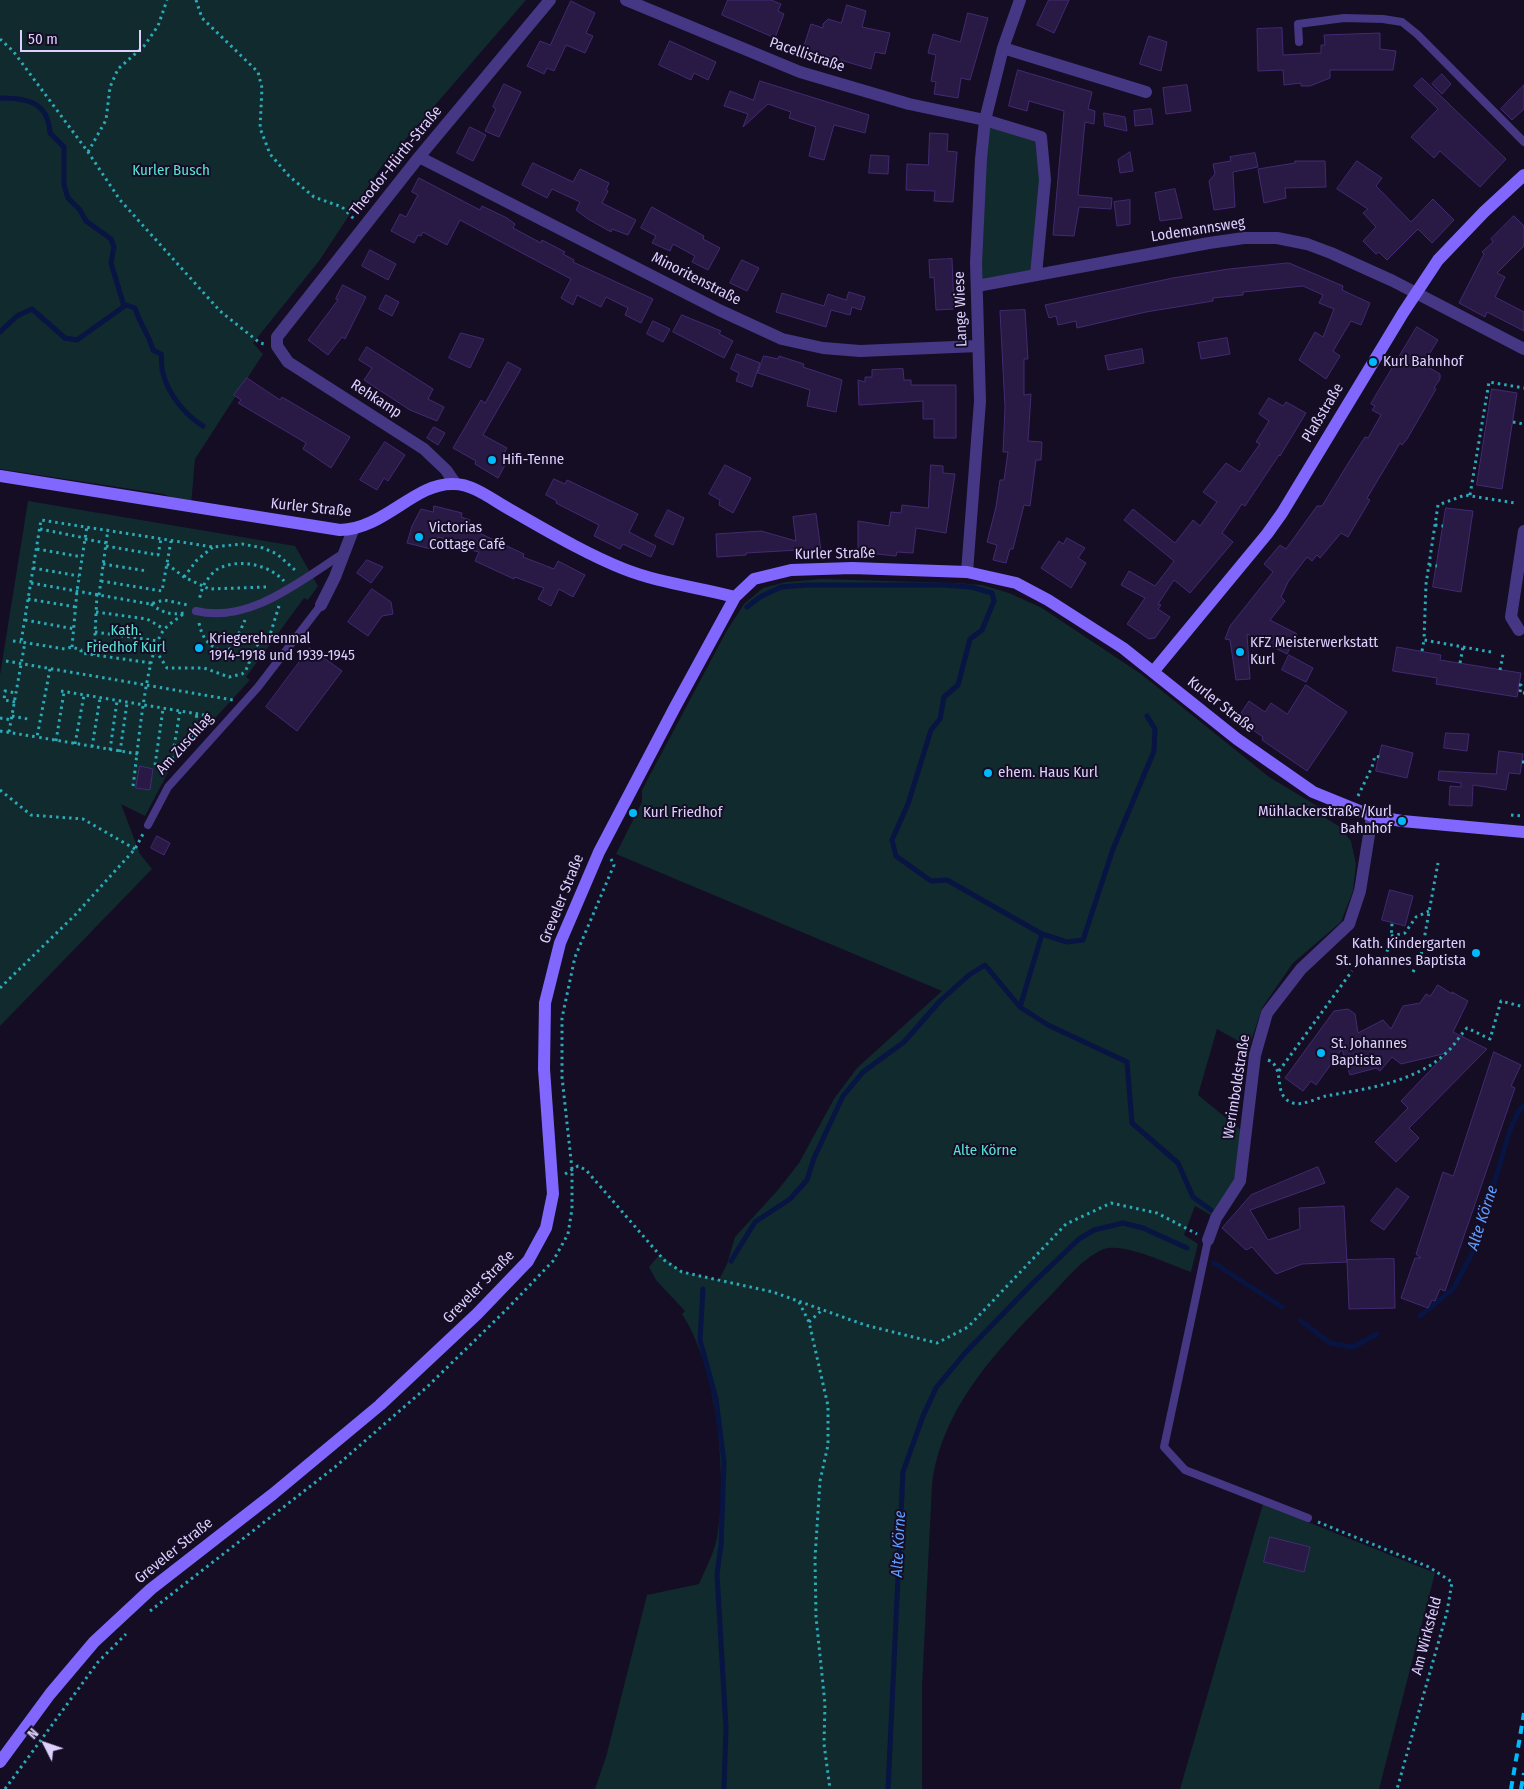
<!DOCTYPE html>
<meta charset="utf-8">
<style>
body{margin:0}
#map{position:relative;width:1524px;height:1789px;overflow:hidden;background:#150d24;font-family:"Fira Sans Condensed",sans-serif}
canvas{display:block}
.north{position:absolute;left:20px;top:1719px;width:50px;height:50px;-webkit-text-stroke:4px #150d24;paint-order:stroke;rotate:311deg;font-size:14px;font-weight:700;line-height:20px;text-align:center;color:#ddd0ff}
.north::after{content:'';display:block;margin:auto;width:18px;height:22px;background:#ddd0ff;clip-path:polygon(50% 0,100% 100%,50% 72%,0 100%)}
.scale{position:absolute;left:20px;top:30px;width:121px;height:22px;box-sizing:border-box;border:2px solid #ddd0ff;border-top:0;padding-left:6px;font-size:15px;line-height:18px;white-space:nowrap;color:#ddd0ff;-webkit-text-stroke:4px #150d24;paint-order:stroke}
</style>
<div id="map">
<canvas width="1524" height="1789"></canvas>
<div class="north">N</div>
<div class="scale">50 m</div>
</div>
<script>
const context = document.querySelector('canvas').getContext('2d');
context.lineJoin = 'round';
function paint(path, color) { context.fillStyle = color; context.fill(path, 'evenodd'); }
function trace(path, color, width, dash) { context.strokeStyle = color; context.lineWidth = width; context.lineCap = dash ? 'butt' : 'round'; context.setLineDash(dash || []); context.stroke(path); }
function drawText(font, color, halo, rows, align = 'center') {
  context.font = font + ' "Fira Sans Condensed",sans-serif'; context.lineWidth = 4; context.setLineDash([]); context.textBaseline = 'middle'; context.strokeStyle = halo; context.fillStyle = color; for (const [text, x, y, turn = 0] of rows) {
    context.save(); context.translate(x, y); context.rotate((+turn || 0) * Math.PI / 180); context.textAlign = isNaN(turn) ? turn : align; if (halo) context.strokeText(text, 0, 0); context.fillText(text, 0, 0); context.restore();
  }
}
paint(new Path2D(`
 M0,0H526L379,170L319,261L253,343L263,354L195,459L191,505L163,494L0,469Z
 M985,121L1041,137L1036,275L977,286Z
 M28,501L295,546L318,586L308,600L304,598L246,677L250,680L172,765L145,816L121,804L140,854L152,869L0,1026V675Z
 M821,579L958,583L982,585L1009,593L1042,608L1141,674L1269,777L1324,810L1321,815L1340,827L1351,841L1356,864L1353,891L1341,922L1293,963L1262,1008L1249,1047L1217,1029L1198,1095L1246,1134L1240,1181L1216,1218L1195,1206L1184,1235L1198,1244L1191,1272C1171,1265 1124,1242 1104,1249C1082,1258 1066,1280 1050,1296C998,1349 941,1408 932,1485L922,1687V1789H595L606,1757L647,1595L699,1584C705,1570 714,1553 717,1538C728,1475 717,1367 682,1314L685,1311L656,1280L649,1267L660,1254L682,1272L719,1280L727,1264L735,1237L778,1190L799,1163L834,1099L857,1068L942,991L616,854L642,802V790L726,632L744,604L763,588L786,582Z
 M1263,1504L1435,1573L1379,1789H1180Z`), '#102a2e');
trace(new Path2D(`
 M0,98C28,98 48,102 50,133L64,147V185L68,198L80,210L86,221L111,239L114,247L111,263L124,306
 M0,332L17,316L32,309L65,338L77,340L126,305L135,308C139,323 149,334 153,350L161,354C162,360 161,367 163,373C168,394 185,415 203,426
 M747,607L760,597L781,587L806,585H944L971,587L992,593L994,601L982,630L970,639L958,685L944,697L940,719L931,730L908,804L892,840L896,856L931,881L947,880L1042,934L1067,942L1083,940L1113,849L1154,751L1155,729L1147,716
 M1020,1007L1042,934
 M731,1261L755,1222L790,1199L807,1180L814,1158L843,1096L863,1072L904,1042L940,1001L969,975L985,965L1020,1007L1048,1025L1127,1062L1132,1123L1178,1163L1193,1197L1211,1210
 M1214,1263L1282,1307
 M703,1289L700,1340L716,1399L724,1462L721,1545L717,1574L726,1728L724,1789
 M1420,1316L1453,1289L1475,1248L1509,1133L1518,1112L1524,1105
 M1301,1321L1330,1343L1353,1347L1377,1334
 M888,1789L903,1472L923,1416L936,1388L965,1353L1033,1283L1079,1239L1094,1230L1123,1223L1143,1228L1187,1248`), '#081442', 5);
const building = new Path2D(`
 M728,0H771L781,4L778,11L784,14L775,38L722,15Z
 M1049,0H1069L1054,33L1037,25Z
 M571,1L595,13L586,33L593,36L585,53L566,45L554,71L547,68L544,74L527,66L540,41L550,45Z
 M847,5L866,11L862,27L890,33L885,54L875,52L871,69L803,49L811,24L823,28V24L828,19L841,23Z
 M968,13L988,18L970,80L961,78L958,98L934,94L936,82L931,81L936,55L928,53L933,34L960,42Z
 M1282,28L1283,55L1321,53V45H1325L1324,35L1380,33V49L1396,51L1393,70H1330V78L1310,86H1301V83L1284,85L1283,70L1258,71L1257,29Z
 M1149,36L1167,42L1161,71L1140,64Z
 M670,41L716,62L708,80L694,73L691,80L659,65Z
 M1018,70L1092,92L1088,109L1095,111L1094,124L1085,122L1078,195L1112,198L1111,209L1079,207L1074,236L1053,235L1064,111L1029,101L1027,111L1009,106Z
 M1442,74L1451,84L1442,94L1432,84Z
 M1422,78L1506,159L1480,187L1440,151L1434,158L1411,137L1438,109L1414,86Z
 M760,81L869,115L865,133L834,125L824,160L809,156L816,127L789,118L791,112L768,104L743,127L748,114L724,106L730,91L753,100Z
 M504,84L521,92L499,137L485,131L496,109L493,107Z
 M1187,85L1191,111L1166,114L1163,88Z
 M1524,85V109L1512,120L1501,109Z
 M1151,109L1153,124L1135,126L1134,111Z
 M1104,113L1125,117L1127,131L1105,126Z
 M470,127L486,135L473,161L457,153Z
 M930,133L948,134L947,151L957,152L953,202L934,201L935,191L906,190L907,164L928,165Z
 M1130,152L1133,171L1120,173L1118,160Z
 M1255,153L1258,167L1233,172L1235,207L1214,210L1209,181L1215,174L1213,164L1231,161L1230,157Z
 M871,155L889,156L888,174L869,173Z
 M1295,161H1325L1326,187L1285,188L1286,198L1264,203L1258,169L1295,163Z
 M1357,161L1382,178L1376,186L1411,222L1433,199L1454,220L1432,243L1418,229L1387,260L1379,252L1376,254L1363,241L1376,227L1363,213L1368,209L1337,189Z
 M533,163L573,182L580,169L609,183L606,190L608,191L602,203L636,220L628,235L612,229L611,232L588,219L576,210L580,202L552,189L547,198L522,185Z
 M419,178L480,210L482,206L507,218L515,224L513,228L541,243L542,240L565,252L563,254L574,260L573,262L653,299L641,323L625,315L628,308L606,297L601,307L577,295L573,305L561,298L571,279L460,220L447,245L423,232L421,236L418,235L414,243L391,231L400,214L406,217L418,195L412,192Z
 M1175,189L1182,218L1160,221L1155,193Z
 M1130,200V224L1117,226L1114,202Z
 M652,207L704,236L703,239L720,248L708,270L692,262L695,256L673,244L670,251L652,243L656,236L641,228Z
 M1514,216L1524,226V246L1497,273L1505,277L1495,297L1524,312V331L1487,312L1485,317L1459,303L1484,254L1482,252L1493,242L1491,239Z
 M370,250L396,264L388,280L362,266Z
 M952,259L954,309L936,310L934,277L930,278L929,260Z
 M742,260L759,268L747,291L730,283Z
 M1289,263L1343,286L1342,290L1370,303L1361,325L1351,321L1333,351L1340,356L1326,379L1299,360L1315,332L1323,337L1334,309L1319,303L1323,295L1303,286L1243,292V295L1213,298V301L1146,312L1077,328L1076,321L1058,325L1056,316L1049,318L1045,305L1173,278L1229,269Z
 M343,285L366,297L345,339L342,337L328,355L308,340L338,300L336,299Z
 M849,292L865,297L861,310L852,307L850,315L831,310L826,327L776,312L782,293L824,306L828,294L846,300Z
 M386,295L399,302L392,316L379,309Z
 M1025,310L1028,359H1024V395L1031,394L1028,441L1042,442L1041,460H1036L1030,506L1024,505L1013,549H1010L1006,563L993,560L997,545L987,542L996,507L1000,480H1004L1008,452H1003L1005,407L1000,311Z
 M682,315L721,331L719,334L733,341L724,358L673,332Z
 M653,321L670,329L663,342L647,334Z
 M1417,327L1438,340L1423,364L1440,374V379L1434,388L1436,389L1407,439L1402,445L1400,443L1367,498L1370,500L1348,537L1341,533L1320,558L1317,555L1312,561L1307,557L1288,582L1281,597L1285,601L1270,620L1297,634L1287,654L1247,634L1250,679L1236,680L1230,640L1225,639L1230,626L1273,572L1264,564L1280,545L1286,549L1317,506H1322L1349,462L1365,437L1368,438L1381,415L1372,410L1375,406L1371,404Z
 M461,333L484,339L470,368L449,358Z
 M1227,338L1230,354L1201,359L1198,343Z
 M367,347L433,389L428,399L444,407L437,421L410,410L364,380L372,368L359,360Z
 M1142,349L1144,363L1108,370L1105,356Z
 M737,354L760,363L752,387L736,381L739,373L731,369Z
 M764,356L778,359L779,356L804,364L803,367L842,380L836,412L807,406L810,390L758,373Z
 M508,362L521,369L483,435L507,448L504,453L510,456L498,478L475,464L476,461L453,448L481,400L485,403Z
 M903,369L904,380H911V385H956V438H934V419H923V401L859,405L858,380L865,382V377H872V370Z
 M247,378L280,400L282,397L350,437L331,468L303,449L306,443L238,403L241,400L234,395Z
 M1492,389L1517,393L1502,489L1477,485Z
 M1269,398L1283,406L1286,402L1306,413L1280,456L1279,455L1245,506L1242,504L1222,533L1233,542L1190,593L1174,580L1158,604L1161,605L1158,609L1170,617L1155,638L1149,639L1127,624L1145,598L1121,585L1129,571L1155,586L1174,561L1124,520L1133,509L1175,543L1193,520L1200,526L1217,502L1203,492L1226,463L1240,472L1260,444L1256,442L1269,421L1259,414Z
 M434,427L445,433L438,445L427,438Z
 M385,442L405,455L388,481L384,478L377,490L360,480Z
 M725,465L751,478L733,513L719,505L720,500L709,494Z
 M931,465L943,466V473L955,474L946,533L916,528L913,553L897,552L896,556L858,552V521L889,526L891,512L901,513L902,505L928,508Z
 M554,479L565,484L567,480L638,514L629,532L656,546L651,557L623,544L620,549L594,536L599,525L556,503L557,501L546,495Z
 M434,506L462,513L461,517L470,520L468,526L478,529L477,532L524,554L523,557L554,569L558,561L585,575L573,597L559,589L551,606L538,599L544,588L515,577L514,579L475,561L479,552L462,548L463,543L438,537L435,550L407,543L412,526L421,509L433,512Z
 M1446,508L1473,511L1461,592L1433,587Z
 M668,510L684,518L673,545L655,536Z
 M816,514L821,551L798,554V550L746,553V555L717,557L716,534L761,531L796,541L793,517Z
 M1067,538L1085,548L1078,558L1086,563L1071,588L1041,568L1059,541L1063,544Z
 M367,560L383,567L371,583L357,573Z
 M372,589L391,602L393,614L382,616L368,636L348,622Z
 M1397,647L1441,655L1440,660L1521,673L1517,697L1436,684L1437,678L1393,671Z
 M310,648L342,671L297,731L266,707Z
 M1289,655L1313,668L1306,682L1282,670Z
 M1306,685L1347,712L1307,771L1262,740L1263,737L1237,719L1249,701L1265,712L1271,703L1287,714Z
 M1446,733L1469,734L1467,751L1444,748Z
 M1382,745L1413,753L1407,778L1376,771Z
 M1499,751L1523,754L1520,774L1509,773L1506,790L1473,785L1472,806L1449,805L1450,786L1461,787V783L1438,780L1439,771L1496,774Z
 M140,766L153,769L150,790L136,788Z
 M157,836L170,843L164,855L151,848Z
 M1390,890L1413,896L1405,926L1382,920Z
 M1438,985L1452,994V992L1468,1001L1453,1032L1487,1049L1409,1128L1419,1138L1396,1162L1375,1142L1408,1108L1401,1101L1447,1053L1401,1064L1392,1057L1380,1071L1376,1068L1350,1075L1342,1049L1316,1085L1311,1081L1303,1091L1285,1078L1334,1011L1348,1009L1355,1014L1358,1033L1383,1020L1391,1029L1403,1006L1420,1003L1426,994L1430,996Z
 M1494,1052L1521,1065L1511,1086L1515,1088L1445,1291L1440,1289L1435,1301L1432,1300L1428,1308L1401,1298L1415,1258H1421L1416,1254L1443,1172L1453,1176Z
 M1318,1167L1325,1183L1250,1210L1268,1240L1300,1229L1299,1208L1344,1206L1347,1262L1302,1264L1276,1274L1252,1247L1246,1250L1222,1228L1251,1195Z
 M1397,1188L1409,1197L1384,1230L1371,1221Z
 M1394,1259L1395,1308L1349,1309L1347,1260Z
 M1270,1537L1310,1547L1304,1572L1264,1562Z`);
paint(building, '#291945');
trace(building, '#432a72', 1);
trace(new Path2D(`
 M196,0L202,18L258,72L262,88L260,128L270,154L289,176L314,197L342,207L354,219
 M0,39L13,51L88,152L120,200L220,311L260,343L265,344
 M88,152L106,120L110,87L118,69L144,46L158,26L167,0
 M1513,422L1524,424
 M1470,495L1489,382L1524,388
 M1435,525L1443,526
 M40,529L85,538
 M85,539L106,543
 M106,546L158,555L161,539
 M37,549L82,557
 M103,564L147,571
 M167,564L184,577L203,586L199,600
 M1429,565L1437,566
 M33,568L79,576
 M184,577L197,560L213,547
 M101,581L162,591L171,541
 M31,583L150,604L164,600L188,605
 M266,587L209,589L203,586C208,579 213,570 222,567C242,559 269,565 284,581
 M99,595L108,529
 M28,599L76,607
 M151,604C163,613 170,615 184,613
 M96,612L147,619L164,629
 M25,620L75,629
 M199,623C202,638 209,647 224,652L233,647L245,620
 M95,632L158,641
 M13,641L21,642
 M72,647L77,591L87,526
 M1422,651L1424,640
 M154,652L158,654L167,668H204L229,677L242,674L246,670L256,646L270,635L279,606
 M1491,652L1424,640L1426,584L1438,505L1465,495L1515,503
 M94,655L97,594
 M6,661L233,700
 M151,663L81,653V650L72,647L65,649L21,642L41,520L213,547L242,544L263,548L277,554L296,571
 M1460,663L1463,647
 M50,669L37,737L138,754
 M1500,670L1503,654
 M1519,685H1521L1520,693H1524
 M61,691L210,716
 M15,702L4,700L5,691L16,693
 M12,716L28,719
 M0,718L12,720
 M0,731L37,737
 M9,732L25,642
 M193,737L197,714
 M56,741L64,692
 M75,744L84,695
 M92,747L100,698
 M110,750L117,701
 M120,752L127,703
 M172,759L180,711
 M1522,762H1524
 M155,765L163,709
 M133,786C138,751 145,657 163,631C168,624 178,619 184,613
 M0,790L31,815L83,819L135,849
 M1358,796L1372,767L1375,756L1380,757
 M1511,815L1524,816
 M1391,936L1405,933L1416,917L1429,911
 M1383,964L1391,939L1392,923
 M1413,972L1421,956L1438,863
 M0,988L75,915L135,849L143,834
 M1268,1060C1287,1068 1271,1096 1293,1103C1304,1106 1316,1098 1326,1096C1366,1089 1417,1082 1447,1052C1455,1045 1460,1035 1467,1028L1490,1039L1501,1001L1524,1007
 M1279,1071L1352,971
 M565,1174L578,1166L586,1170L664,1260L682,1272L773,1292L865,1325L937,1343L968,1327L1066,1224L1111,1203L1157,1213L1197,1234
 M799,1302L809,1322L828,1406V1445L820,1481L815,1558L816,1617L825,1704L824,1744L830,1789
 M809,1322L822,1310
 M1318,1522L1429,1567L1452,1582L1447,1612L1397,1789
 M150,1611L335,1467L427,1387L506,1310L553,1261L568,1234L572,1209V1169L562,1077V1018L575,957L614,865L611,859
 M5,1789L98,1662L126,1634`), '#2babb8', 3, [2.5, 4]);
trace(new Path2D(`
 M1299,42L1298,24L1344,18L1383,19L1402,22L1417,34L1524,142
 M196,611C250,624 301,580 344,553
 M148,825L168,787L258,687L321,605
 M1208,1240L1164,1447L1185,1470L1308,1518`), '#463784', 8);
trace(new Path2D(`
 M626,0L800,72L909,104L985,120L1041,137L1045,180L1036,275
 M1003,48L1146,92
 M419,157L719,310L782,339L823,348L860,351L978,346
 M977,286L1209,243L1244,238H1277L1307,244L1331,253L1393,281L1524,349
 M455,483L446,470L424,449L288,362L277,346V337L419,157L550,0
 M967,572L980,401L976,263L981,159L985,120L1003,48L1020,0
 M321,605L335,577L353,530
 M1519,630L1511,617L1524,531
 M1208,1240L1216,1218L1240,1181L1255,1055L1267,1013L1301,969L1349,924L1360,891L1372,816`), '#463784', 12);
trace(new Path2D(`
 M0,476L340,530C385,529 415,482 454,484C473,484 493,500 509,509C546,530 584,553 624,569C659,583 698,587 735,597
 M1153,672L1267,534L1282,513L1403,313L1438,260L1484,212L1524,175
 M0,1762L50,1694L94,1642L151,1589L273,1494L380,1405L477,1314L528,1261L546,1228L553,1194L544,1069L545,1003L560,943L599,852L675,707L735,597L754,579L791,570L852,568L967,572L1016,583L1048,600L1123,648L1237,739L1313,792L1372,816L1402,821L1524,832`), '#8267ff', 12);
trace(new Path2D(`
 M1511,1789L1524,1713
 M1521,1789L1524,1773`), '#00bbfb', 4, [8, 6]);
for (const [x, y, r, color] of [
 [1373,362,5,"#00bbfb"],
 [492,460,5,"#00bbfb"],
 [419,537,5,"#00bbfb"],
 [199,648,5,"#00bbfb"],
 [1240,652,5,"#00bbfb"],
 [988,773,5,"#00bbfb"],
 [633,813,5,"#00bbfb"],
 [1402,821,5,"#00bbfb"],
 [1476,953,5,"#00bbfb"],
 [1321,1053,5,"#00bbfb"]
]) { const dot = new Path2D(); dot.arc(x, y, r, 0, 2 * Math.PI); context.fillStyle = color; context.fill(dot); trace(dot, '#150d24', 2); }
drawText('15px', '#ddd0ff', '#150d24', [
 ["Pacellistraße",807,55,19],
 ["Theodor-Hürth-Straße",396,161,-51],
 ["Lodemannsweg",1198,230,-9],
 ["Minoritenstraße",696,279,27],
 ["Lange Wiese",961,309,-92],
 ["Rehkamp",376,399,33],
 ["Plaßstraße",1323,413,-59],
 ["Kurler Straße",311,508,6],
 ["Kurler Straße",835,554,-1],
 ["Kurler Straße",1221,705,38],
 ["Am Zuschlag",185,744,-48],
 ["Greveler Straße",562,899,-68],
 ["Werimboldstraße",1237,1087,-81],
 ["Greveler Straße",479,1287,-46],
 ["Greveler Straße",174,1551,-39],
 ["Am Wirksfeld",1427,1636,-75]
]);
drawText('15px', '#58e3d6', '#150d24', [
 ["Kurler Busch",171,171],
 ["Kath.",126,631],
 ["Friedhof Kurl",126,648],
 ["Alte Körne",985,1151]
]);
drawText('15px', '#ddd0ff', '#150d24', [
 ["Kurl Bahnhof",1383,362],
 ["Hifi-Tenne",502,460],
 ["Victorias",429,528],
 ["Cottage Café",429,545],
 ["Kriegerehrenmal",209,639],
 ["1914-1918 und 1939-1945",209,656],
 ["KFZ Meisterwerkstatt",1250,643],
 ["Kurl",1250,660],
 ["ehem. Haus Kurl",998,773],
 ["Mühlackerstraße/Kurl",1392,812,"right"],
 ["Bahnhof",1392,829,"right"],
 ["Kurl Friedhof",643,813],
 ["Kath. Kindergarten",1466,944,"right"],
 ["St. Johannes Baptista",1466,961,"right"],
 ["St. Johannes",1331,1044],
 ["Baptista",1331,1061]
], 'left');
drawText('italic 16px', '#5e9cff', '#150d24', [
 ["Alte Körne",1483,1218,-72],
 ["Alte Körne",899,1544,-87]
]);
</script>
